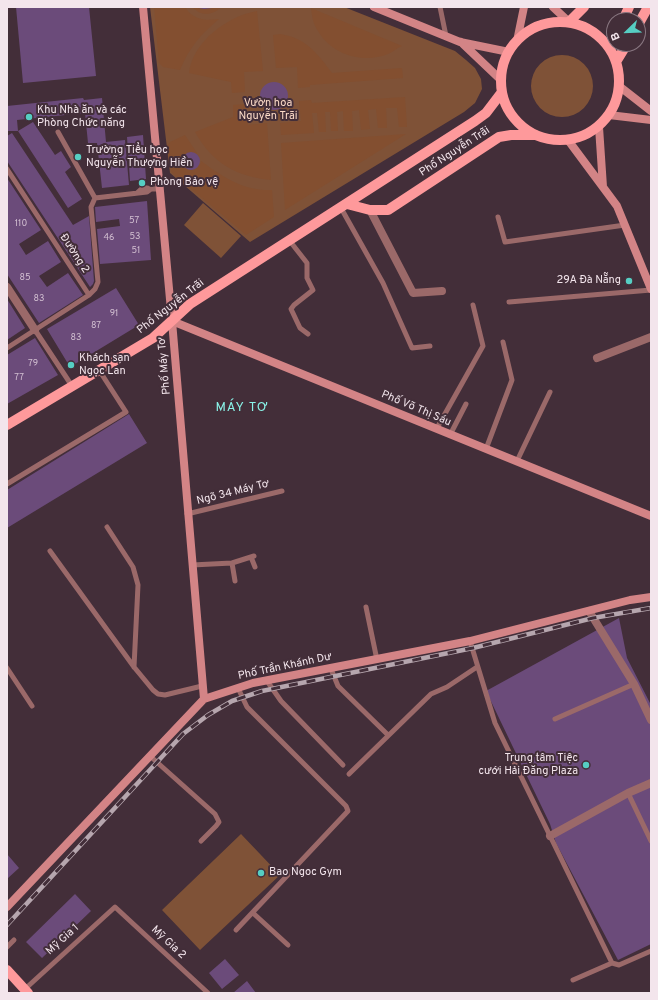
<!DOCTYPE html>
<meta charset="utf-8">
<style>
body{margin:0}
#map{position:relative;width:658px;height:1000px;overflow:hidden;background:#432e39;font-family:Overpass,sans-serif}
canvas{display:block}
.frame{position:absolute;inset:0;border:8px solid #f3e5ec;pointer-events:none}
.north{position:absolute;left:606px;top:12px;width:40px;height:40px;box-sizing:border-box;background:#432e39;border:1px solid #897781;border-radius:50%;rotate:247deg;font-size:11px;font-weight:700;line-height:16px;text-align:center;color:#f3e5ec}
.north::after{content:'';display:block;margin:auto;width:14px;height:18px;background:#56cec3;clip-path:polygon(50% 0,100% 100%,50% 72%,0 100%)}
</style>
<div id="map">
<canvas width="658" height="1000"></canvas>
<div class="frame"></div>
<div class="north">B</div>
</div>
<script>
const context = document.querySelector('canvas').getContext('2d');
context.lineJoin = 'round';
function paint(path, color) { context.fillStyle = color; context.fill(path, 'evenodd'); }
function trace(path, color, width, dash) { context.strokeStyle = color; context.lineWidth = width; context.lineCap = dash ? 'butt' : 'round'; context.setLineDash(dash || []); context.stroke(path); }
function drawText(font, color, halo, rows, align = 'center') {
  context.font = font + ' Overpass,sans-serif'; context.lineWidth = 4; context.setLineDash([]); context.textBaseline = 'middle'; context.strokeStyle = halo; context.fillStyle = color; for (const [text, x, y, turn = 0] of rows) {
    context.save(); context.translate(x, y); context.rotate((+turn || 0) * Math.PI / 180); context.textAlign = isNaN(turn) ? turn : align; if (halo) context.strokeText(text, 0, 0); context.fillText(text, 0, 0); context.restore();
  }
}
paint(new Path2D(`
 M150,7H344L455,51L466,60L475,68L481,79L482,89L475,103L464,112L250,242L170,173Z
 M531 86a31 31 0 1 1 62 0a31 31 0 1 1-62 0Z
 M203,203L241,236L221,258L184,225Z
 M241,834L280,875L200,950L162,910Z`), '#7f5237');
paint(new Path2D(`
 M154,7H185C193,20 205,21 219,19C200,35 189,48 180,70L163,67L159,63Z
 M193,7C203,10 211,7 221,7C214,15 200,17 193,7Z
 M311,8L402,46C397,48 393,52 388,54C363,64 332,55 318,31C313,24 312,16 311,8Z
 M257,11L263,71L244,72L245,92L232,93L231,82L189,73C193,41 228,16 257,11Z
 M280,34C306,38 317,53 332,73L402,68L403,78L310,85V87L298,88L297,67L276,68L273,35Z
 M405,97L407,127H399L397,108H386L387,128H378L376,109L368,110L370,129L361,130L359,110L352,111L353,131H344L343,111L337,112L338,131H331L330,112H325L326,132H319L317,113H312L314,133L281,135L280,123L301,121L299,101L311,100L312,103Z
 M246,104L248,125L267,123L271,180C237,177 212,163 195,132L233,117V105Z
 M406,134L285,210L281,143Z
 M185,135L197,153H188C171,164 197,181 201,161C223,177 243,191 272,190L274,217L246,235L171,172L167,146L170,142Z`), '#834f30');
paint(new Path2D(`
 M16,7H89L96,76L23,83Z
 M194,7H212V8L204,9Z
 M260 96a14 14 0 1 1 28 0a14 14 0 1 1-28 0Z
 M83,98L84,100L102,98L106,142L125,140L129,185L102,188L97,143H88L85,113L17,120L18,131H7V106Z
 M33,122L55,155L61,151L71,167L65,172L82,199L68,208L18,131Z
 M12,133L73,225L89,216L94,281L93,284L90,287L7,161V136Z
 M143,135L146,179L130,181L127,137Z
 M182 161a9 9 0 1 1 18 0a9 9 0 1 1-18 0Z
 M7,178L41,230L19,244L26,255L48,241L61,262L39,276L47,287L68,273L83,295L39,323L7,274Z
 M146,180V186L139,187V181Z
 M147,201L151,260L100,264L97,229L120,226L119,219L96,222L95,207Z
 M116,288L139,325L70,367L47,329Z
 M7,299L25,328L7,340Z
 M35,338L58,375L7,404V355Z
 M129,414L147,443L7,528V490Z
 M619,618L627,658L651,705V944L618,960L556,843L550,824L486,691Z
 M7,854L19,868L7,879Z
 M75,894L91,911L42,958L26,942Z
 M225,959L239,975L222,989L209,973Z
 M247,981L256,993H233Z`), '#6b4b7a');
trace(new Path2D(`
 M440,7L446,36
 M58,132L95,198L147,192L151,189H160
 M7,169L89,295L7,348
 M137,193C142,188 144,186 151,189
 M341,208L383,283L412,348L430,346
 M498,217L505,242L625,225
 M289,240L307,263V278L313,290L294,305L291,309L300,328L308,334
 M89,295L95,289L98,282L91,207L95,198
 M509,302L651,290
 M35,330L72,386
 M437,428L483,346L473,305
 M450,435L466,404
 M486,449L512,380L503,342
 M517,461L550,392
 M7,484L126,412L99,370
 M187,514L282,491
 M107,527L133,567L138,585L134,667
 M50,551L134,667L153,690L158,694L165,695L202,686
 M251,557L255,567
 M232,563L235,581
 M192,565L232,563L254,556
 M366,607L377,660
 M470,641L495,723L612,963L619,965L651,951
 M7,668L32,706
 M331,669L338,686L388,735
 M267,681L281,701L343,765
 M555,719L634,684
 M150,756L215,814L219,822L216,826L201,841
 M349,774L431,694L447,687L477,667
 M628,793L651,841
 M253,913L288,945
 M236,930L348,811L346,806L247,707L238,688
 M7,947L14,940
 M573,980L612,963
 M25,989L115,907L208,993`), '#9b6969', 5);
trace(new Path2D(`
 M370,210L413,293L442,291
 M7,287L35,330
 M597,358L651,337
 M589,611L634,684L651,720
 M550,836L628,793L651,783`), '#9b6969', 8);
trace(new Path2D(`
 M143,7L172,321L204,699
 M374,7L460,42L509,52
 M553,7L569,22
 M517,41L524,7
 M461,42L501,80
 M619,86L651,111
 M609,115L651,120
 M599,127L603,187
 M568,140L617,206L651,289
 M172,321L651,516
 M7,907L204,699L253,683L470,641L630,600L651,597`), '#d38486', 8);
trace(new Path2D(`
 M623,20L629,7
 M569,22L584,7
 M501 81a59 59 0 1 1 118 0a59 59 0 1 1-118 0Z
 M638,25L648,7
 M616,62L627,44
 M347,204L370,210H388L499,137L511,135H536
 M7,425L153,338L190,304L475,121L486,113L502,92
 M7,970L28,993`), '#fe999b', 10);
const rail = new Path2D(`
 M7,925L183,734L208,715L232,701L262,691L473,648L593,618L651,608`);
trace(rail, '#b6a6ae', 4.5);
trace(rail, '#432e39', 3, [9]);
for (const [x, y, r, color] of [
 [29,117,4,"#56cec3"],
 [78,157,4,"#56cec3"],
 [142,183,4,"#56cec3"],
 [629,281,4,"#56cec3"],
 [71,365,4,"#56cec3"],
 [586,765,4,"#56cec3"],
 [261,873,4,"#56cec3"]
]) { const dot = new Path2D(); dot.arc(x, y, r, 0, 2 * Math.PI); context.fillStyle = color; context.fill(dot); trace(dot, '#432e39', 1.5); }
drawText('9px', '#d1bed0', null, [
 ["57",134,221],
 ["110",21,224],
 ["53",135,237],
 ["46",109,238],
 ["51",136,251],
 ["85",25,278],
 ["83",39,299],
 ["91",114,314],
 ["87",96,326],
 ["83",76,338],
 ["79",33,364],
 ["77",19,378]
]);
drawText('11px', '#fbdac7', '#432e39', [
 ["Vườn hoa",268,104],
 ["Nguyễn Trãi",268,117]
]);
drawText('11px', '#f3e5ec', '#432e39', [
 ["Khu Nhà ăn và các",37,111],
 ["Phòng Chức năng",37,124],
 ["Trường Tiểu học",86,151],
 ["Nguyễn Thượng Hiền",86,164],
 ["Phòng Bảo vệ",150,183],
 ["29A Đà Nẵng",621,281,"right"],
 ["Khách sạn",79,359],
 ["Ngọc Lan",79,372],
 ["Trung tâm Tiệc",578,759,"right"],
 ["cưới Hải Đăng Plaza",578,772,"right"],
 ["Bao Ngoc Gym",269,873]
], 'left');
drawText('11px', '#f3e5ec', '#432e39', [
 ["Phố Nguyễn Trãi",455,152,-33],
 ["Đường 2",74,254,57],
 ["Phố Nguyễn Trãi",171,307,-38],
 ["Phố Máy Tơ",165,366,-95],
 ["Phố Võ Thị Sáu",416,409,23],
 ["Ngõ 34 Máy Tơ",233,493,-14],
 ["Phố Trần Khánh Dư",285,667,-12],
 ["Mỹ Gia 1",63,940,-42],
 ["Mỹ Gia 2",168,943,43]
]);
context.letterSpacing = '1px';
drawText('13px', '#8af4e9', '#432e39', [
 ["MÁY TƠ",242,408]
]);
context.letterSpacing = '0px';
</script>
